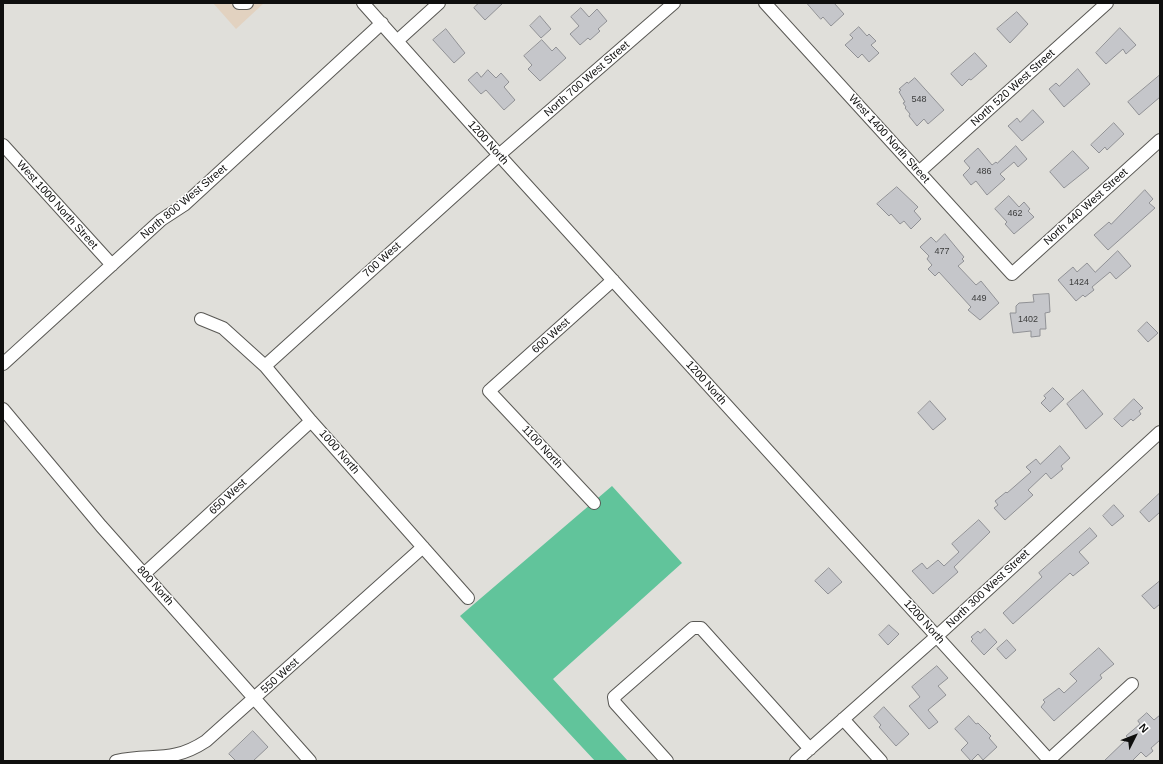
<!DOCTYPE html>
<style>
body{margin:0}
#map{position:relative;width:1163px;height:764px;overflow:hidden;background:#e0dfda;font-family:Helvetica,sans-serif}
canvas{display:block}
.frame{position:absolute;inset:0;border:4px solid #0f0f0e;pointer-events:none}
.north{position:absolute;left:1115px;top:716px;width:40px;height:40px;-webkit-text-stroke:3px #fff;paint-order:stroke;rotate:48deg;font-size:11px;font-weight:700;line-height:16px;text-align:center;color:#0f0f0e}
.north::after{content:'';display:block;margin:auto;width:14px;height:18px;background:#0f0f0e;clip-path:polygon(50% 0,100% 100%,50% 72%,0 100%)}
</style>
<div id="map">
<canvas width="1163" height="764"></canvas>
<div class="frame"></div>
<div class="north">N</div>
</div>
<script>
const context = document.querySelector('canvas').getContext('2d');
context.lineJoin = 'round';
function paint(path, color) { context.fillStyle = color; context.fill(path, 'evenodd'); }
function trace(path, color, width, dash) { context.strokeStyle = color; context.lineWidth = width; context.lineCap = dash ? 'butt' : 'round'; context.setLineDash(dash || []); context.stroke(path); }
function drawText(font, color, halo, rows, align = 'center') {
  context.font = font + ' Helvetica,sans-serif'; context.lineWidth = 3; context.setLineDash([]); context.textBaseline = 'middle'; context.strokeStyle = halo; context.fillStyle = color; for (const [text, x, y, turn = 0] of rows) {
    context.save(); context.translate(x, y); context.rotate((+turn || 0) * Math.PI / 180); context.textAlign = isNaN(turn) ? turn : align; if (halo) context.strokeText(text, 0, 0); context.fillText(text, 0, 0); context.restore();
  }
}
paint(new Path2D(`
 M213,3H264L236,29Z`), '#e2d2c0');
paint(new Path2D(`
 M612,486L682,563L553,679L628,761H595L460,616Z`), '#61c49b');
const building = new Path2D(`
 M479,3H503L485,20L474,8Z
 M807,3H834L844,14L831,26L823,17L821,19Z
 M581,8L589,17L597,9L607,21L598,29L600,31L590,40L588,38L580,45L570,34L579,26L571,17Z
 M1017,12L1028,24L1010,43L997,29Z
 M540,16L551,29L541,38L530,26Z
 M859,27L867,36L869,34L876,41L871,45L879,53L869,62L862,54L858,58L845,45L853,38L850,35Z
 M1120,28L1136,45L1126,54L1123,49L1106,64L1096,53Z
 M446,29L465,53L454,63L433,40Z
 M542,40L552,51L556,47L566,58L540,81L528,69L532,65L524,56Z
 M975,53L987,66L971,80L969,79L962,86L951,74Z
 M1078,69L1090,84L1064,107L1049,89L1056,83L1059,86Z
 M488,70L496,78L501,73L509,82L504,87L515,100L504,110L486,90L481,94L468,80L477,72L481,77Z
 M1160,75V97L1139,115L1128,102Z
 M915,78L944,110L928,124L924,119L917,126L909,116L910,114L905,108L906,107L903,103L905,102L899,92L901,90L899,89L907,82L908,83Z
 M1033,110L1044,122L1022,141L1008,126L1017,118L1020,122Z
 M1114,123L1124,134L1107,150L1105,147L1099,153L1091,145Z
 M1016,146L1027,159L1018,167L1014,162L1000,174L1005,179L987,195L976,181L971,185L963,175L970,168L964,161L978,148L992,165L996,162L997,163Z
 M1073,151L1089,168L1064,188L1050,172Z
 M897,187L918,207L914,211L921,219L911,229L904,221L900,224L891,214L889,216L877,204Z
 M1145,190L1153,199L1149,203L1155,208L1108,250L1094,235L1109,222L1111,224Z
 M1009,196L1019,207L1024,202L1030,209L1028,211L1034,217L1014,234L1005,224L1007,222L995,209Z
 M945,234L964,257L962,259L964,261L958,266L976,285L981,281L999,303L980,320L968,310L971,307L939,272L935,276L928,269L932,265L927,259L929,256L920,247L931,237L936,242Z
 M1118,251L1131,266L1116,279L1110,272L1092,287L1094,290L1085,297L1083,295L1076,301L1058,280L1073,267L1077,272L1087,263L1095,272Z
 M1049,294L1050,312L1045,313L1046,329H1040V336L1031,337V331L1013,333L1010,313H1016V306L1019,303L1034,302L1033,295Z
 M1147,322L1158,333L1148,342L1138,331Z
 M1053,388L1064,399L1050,412L1041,403L1046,398L1044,396Z
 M1083,390L1103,414L1086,429L1067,404Z
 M1134,399L1143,408L1139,411L1141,414L1133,421L1131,419L1122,427L1114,419Z
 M930,401L946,419L933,430L918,413Z
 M1060,446L1070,458L1061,466L1063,469L1051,479L1046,473L1028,490L1033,495L1005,520L994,508L998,505L995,501L1006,492L1007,493L1031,472L1026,467L1036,459L1040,464Z
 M1160,493V512L1149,522L1140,512Z
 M1114,505L1124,516L1112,526L1103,516Z
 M979,520L990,532L954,567L958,572L933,594L912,571L922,563L927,569L938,560L944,566L959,552L952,544Z
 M1090,528L1097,536L1079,552L1089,563L1073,576L1070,573L1013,624L1003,613L1042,577L1039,573Z
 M829,568L842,582L828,594L815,581Z
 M1160,581V604L1154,609L1142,596Z
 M889,625L899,634L888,645L879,635Z
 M985,629L997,642L984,655L971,641L973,639L971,637L978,631L980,633Z
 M1007,640L1016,650L1006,659L997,649Z
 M1099,648L1114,664L1100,675L1102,678L1054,721L1041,707L1045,702L1043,700L1059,688L1064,693L1077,681L1070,674Z
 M937,666L948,678L938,686L946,695L928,710L938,722L929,729L909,706L920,697L912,687Z
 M884,707L909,734L896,746L879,727L881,725L874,717Z
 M1147,713L1154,720L1160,715V740L1151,748L1153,751L1146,757L1141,752L1132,761H1104L1128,738L1126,736L1140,724L1138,721Z
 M969,716L976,724L978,723L991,736L989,738L997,747L983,760L978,754L971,761L961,750L968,743L955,729Z
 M253,731L268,747L253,761H236L229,754Z`);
paint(building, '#c5c6ca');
trace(building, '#909195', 1);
const minor = new Path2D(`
 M239,3H247
 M363,3L499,155L1050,761
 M765,3L1012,274L1160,140
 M397,41L439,3
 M3,145L112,265
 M919,172L1107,3
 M201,319L223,328L265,366L311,421L468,598
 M3,364L161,220L184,205L382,23
 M265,366L499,155L674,3
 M3,409L101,526L310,761
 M594,503L489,391L613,280
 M144,574L311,421
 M843,719L881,761
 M1049,760L1132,684
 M116,761C152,753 171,764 206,741L423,547
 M667,761L615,703L614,697L693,628H701L810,749
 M796,761L937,636L1160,432`);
trace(minor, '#595854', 14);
trace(minor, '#fff', 12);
drawText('9px', '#3c3d3d', null, [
 ["548",919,100],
 ["486",984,172],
 ["462",1015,214],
 ["477",942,252],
 ["1424",1079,283],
 ["449",979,299],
 ["1402",1028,320]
]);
drawText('11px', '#0f0f0e', '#fff', [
 ["North 700 West Street",587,79,-41],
 ["North 520 West Street",1013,88,-42],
 ["West 1400 North Street",889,139,48],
 ["1200 North",488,143,48],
 ["North 800 West Street",184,202,-40],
 ["West 1000 North Street",57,205,48],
 ["North 440 West Street",1086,207,-42],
 ["700 West",382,260,-42],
 ["600 West",551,336,-42],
 ["1200 North",706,383,48],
 ["1100 North",542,447,47],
 ["1000 North",339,452,49],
 ["650 West",228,497,-43],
 ["800 North",155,586,48],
 ["North 300 West Street",988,589,-43],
 ["1200 North",924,622,48],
 ["550 West",280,676,-42]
]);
</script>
